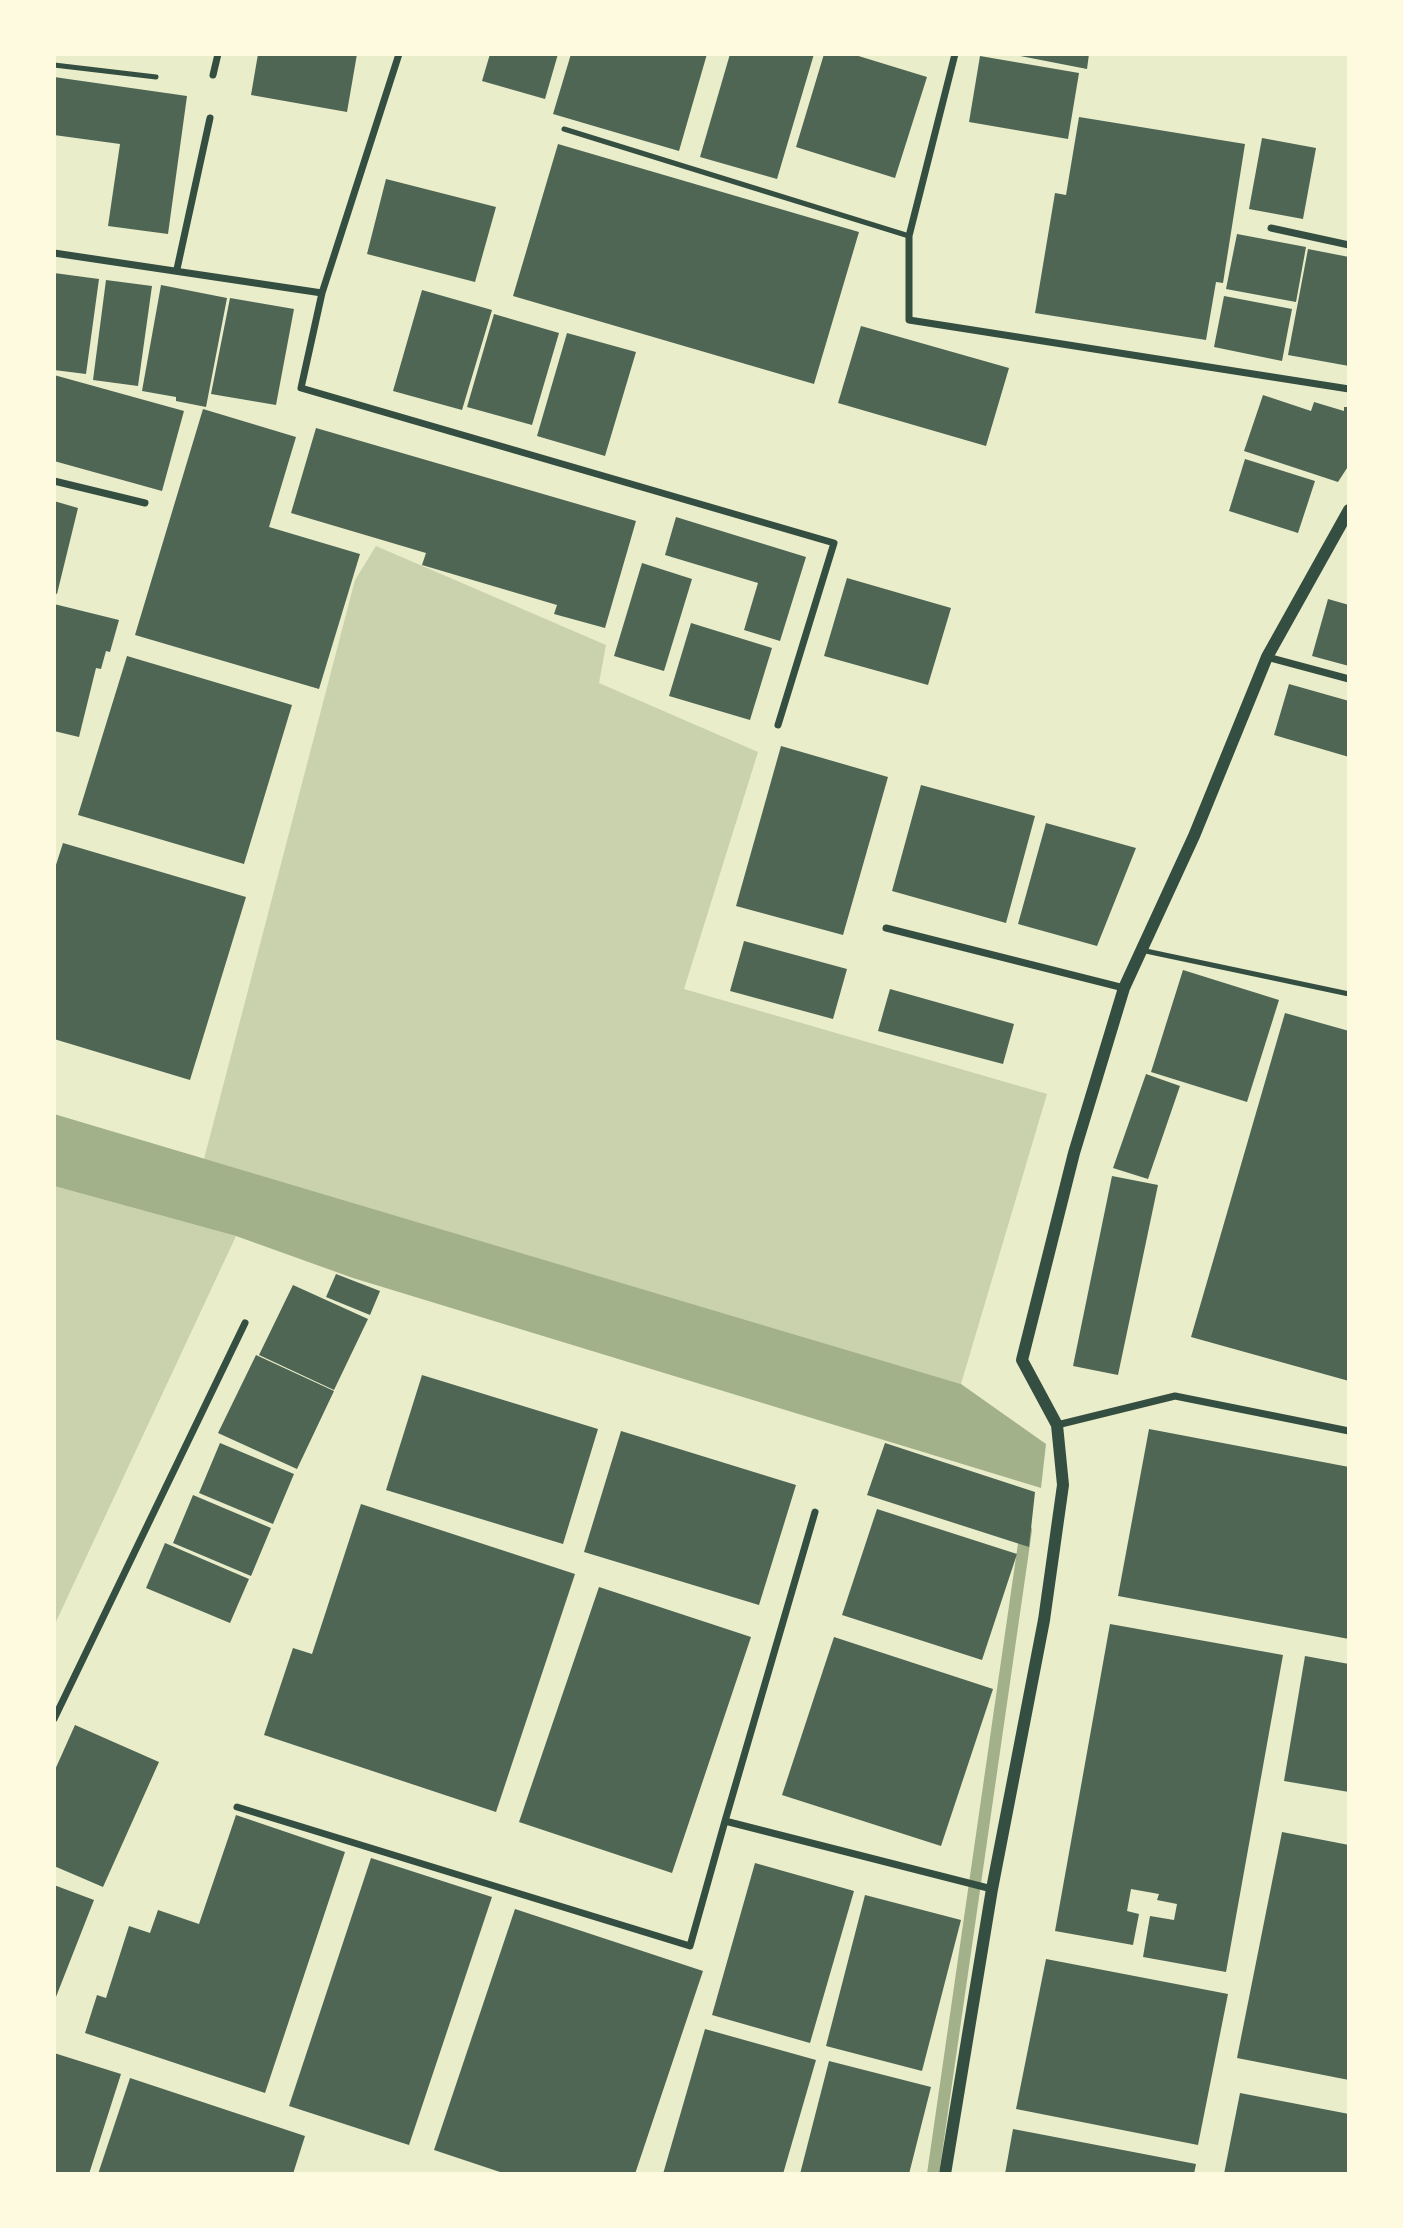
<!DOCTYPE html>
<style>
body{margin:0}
#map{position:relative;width:1403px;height:2228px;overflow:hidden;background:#e9edc9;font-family:"Archivo Narrow",sans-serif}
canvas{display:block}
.frame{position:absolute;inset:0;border:56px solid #fefae0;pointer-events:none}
</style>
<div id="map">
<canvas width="1403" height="2228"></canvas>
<div class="frame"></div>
</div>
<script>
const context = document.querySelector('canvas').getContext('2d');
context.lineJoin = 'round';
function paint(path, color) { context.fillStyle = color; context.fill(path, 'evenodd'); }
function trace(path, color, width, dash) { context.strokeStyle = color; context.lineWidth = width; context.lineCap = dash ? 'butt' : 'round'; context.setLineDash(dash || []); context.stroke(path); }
paint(new Path2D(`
 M376,546L606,645L599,683L758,752L684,989L1047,1094L961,1384L204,1159L355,580Z
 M54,1186L236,1236L54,1626Z`), '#cad2ad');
paint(new Path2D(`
 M54,1114L961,1384L1046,1444L1041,1488L353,1278L236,1236L54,1186Z`), '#a3b18a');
trace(new Path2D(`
 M933,2174L1026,1530`), '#a3b18a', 12);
paint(new Path2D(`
 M258,54H357L347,112L251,95Z
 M490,54H558L545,99L482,81Z
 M571,54H707L679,151L553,114Z
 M730,54H814L777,179L700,157Z
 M824,54H852L927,77L895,178L796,147Z
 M1010,54H1089L1087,69Z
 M980,56L1079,73L1068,139L969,122Z
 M54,77L187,96L168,234L108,226L120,144L54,135Z
 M1079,117L1245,144L1223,283L1216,282L1206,340L1035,313L1055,193L1066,195Z
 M1262,138L1316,148L1303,219L1249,209Z
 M558,144L859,232L814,384L513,296Z
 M386,179L496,207L475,282L367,254Z
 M1237,234L1306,247L1296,302L1226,289Z
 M1308,249L1349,257V366L1288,355Z
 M54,273L99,279L86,374L54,370Z
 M106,280L152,286L138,386L93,380Z
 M161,285L227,298L206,407L176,401V397L142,391Z
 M422,290L492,310L462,410L393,391Z
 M1224,296L1292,309L1282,361L1214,347Z
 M230,298L294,309L276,405L211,394Z
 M494,314L559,333L532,425L467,407Z
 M861,326L1009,368L986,446L838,403Z
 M567,333L636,352L605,456L537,436Z
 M54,375L184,411L162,491L54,461Z
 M1263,395L1311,411L1314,402L1344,411V407H1349V465L1338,482L1244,451Z
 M203,409L296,437L269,527L360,554L319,689L135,635Z
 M316,428L636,521L605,628L554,614L557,605L422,565L426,553L291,513Z
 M1245,459L1315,481L1298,533L1229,511Z
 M54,501L78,508L57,594L54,593Z
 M676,517L806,557L780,641L744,630L758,583L665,555Z
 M642,563L692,579L664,671L614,656Z
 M847,578L951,608L928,685L824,656Z
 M1328,599L1349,605V666L1312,656Z
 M54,604L119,620L110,652L106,651L101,669L96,668L79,737L54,731Z
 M691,623L772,648L750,720L669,696Z
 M127,656L292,705L244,864L78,815Z
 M1289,684L1349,701V757L1274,735Z
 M781,746L888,777L843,935L736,906Z
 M921,785L1035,816L1006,923L892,891Z
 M1046,823L1136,848L1097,946L1018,924Z
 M63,843L246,897L190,1080L54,1039V871Z
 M744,941L847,969L833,1019L730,991Z
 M1183,970L1279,1000L1247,1102L1151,1072Z
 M890,989L1014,1024L1003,1064L878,1031Z
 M1285,1013L1349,1031V1381L1191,1337Z
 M1146,1074L1180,1086L1148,1179L1113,1168Z
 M1112,1176L1158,1185L1118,1375L1073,1366Z
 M336,1274L380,1291L370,1315L326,1297Z
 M293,1285L368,1319L334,1390L259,1355Z
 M256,1355L334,1391L297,1469L218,1433Z
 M422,1375L598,1429L563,1544L386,1490Z
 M1149,1429L1349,1467V1639L1118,1596Z
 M621,1431L796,1485L759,1605L584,1552Z
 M220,1443L294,1474L273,1524L199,1493Z
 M885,1443L1035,1492L1029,1547L867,1495Z
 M193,1495L271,1528L251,1576L173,1543Z
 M361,1504L575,1574L496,1812L264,1735L293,1648L312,1654Z
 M877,1509L1017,1554L982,1660L842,1615Z
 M165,1543L249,1579L230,1623L146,1588Z
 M599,1587L751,1637L672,1873L519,1822Z
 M1110,1624L1283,1655L1226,1972L1143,1957L1150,1916L1174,1920L1177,1904L1157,1900L1159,1894L1131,1889L1127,1911L1139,1914L1133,1945L1055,1931Z
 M834,1637L993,1689L941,1846L782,1795Z
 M1305,1656L1349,1664V1792L1284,1781Z
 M75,1725L159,1762L103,1887L54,1866V1772Z
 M236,1815L345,1852L265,2093L85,2033L97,1995L106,1998L129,1926L150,1933L158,1910L199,1924Z
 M1282,1832L1349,1845V2080L1237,2058Z
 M371,1858L492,1897L409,2145L289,2106Z
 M755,1863L854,1891L810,2043L712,2015Z
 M54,1885L94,1900L54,2002Z
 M865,1895L961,1920L922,2071L826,2046Z
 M515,1909L703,1971L635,2174H506L434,2150Z
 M1046,1959L1228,1994L1198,2145L1016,2109Z
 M705,2029L816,2060L783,2174H663Z
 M54,2053L121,2074L89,2174H54Z
 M829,2061L931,2087L909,2174H800Z
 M130,2078L305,2136L293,2174H98Z
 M1240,2093L1349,2114V2174H1224Z
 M1013,2129L1196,2164L1194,2174H1005Z`), '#4f6655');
trace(new Path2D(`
 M54,65L156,77
 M564,129L909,236
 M1141,950L1349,994`), '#344e41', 5);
trace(new Path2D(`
 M399,54L322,293L301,388L834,543L778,725
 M955,54L909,236V320L1349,389
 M213,75L218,54
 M1271,228L1349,245
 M54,253L322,293
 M177,269L210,118
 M54,481L145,503
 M1267,657L1349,679
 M886,928L1124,988
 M1057,1425L1175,1396L1349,1431
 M54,1719L245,1323
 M237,1807L690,1946L725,1821L992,1889
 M725,1821L815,1512`), '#344e41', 7);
trace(new Path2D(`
 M945,2174L992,1889L1044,1620L1063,1485L1057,1425L1022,1360L1074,1153L1124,988L1194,836L1267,657L1349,510`), '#344e41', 12);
</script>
